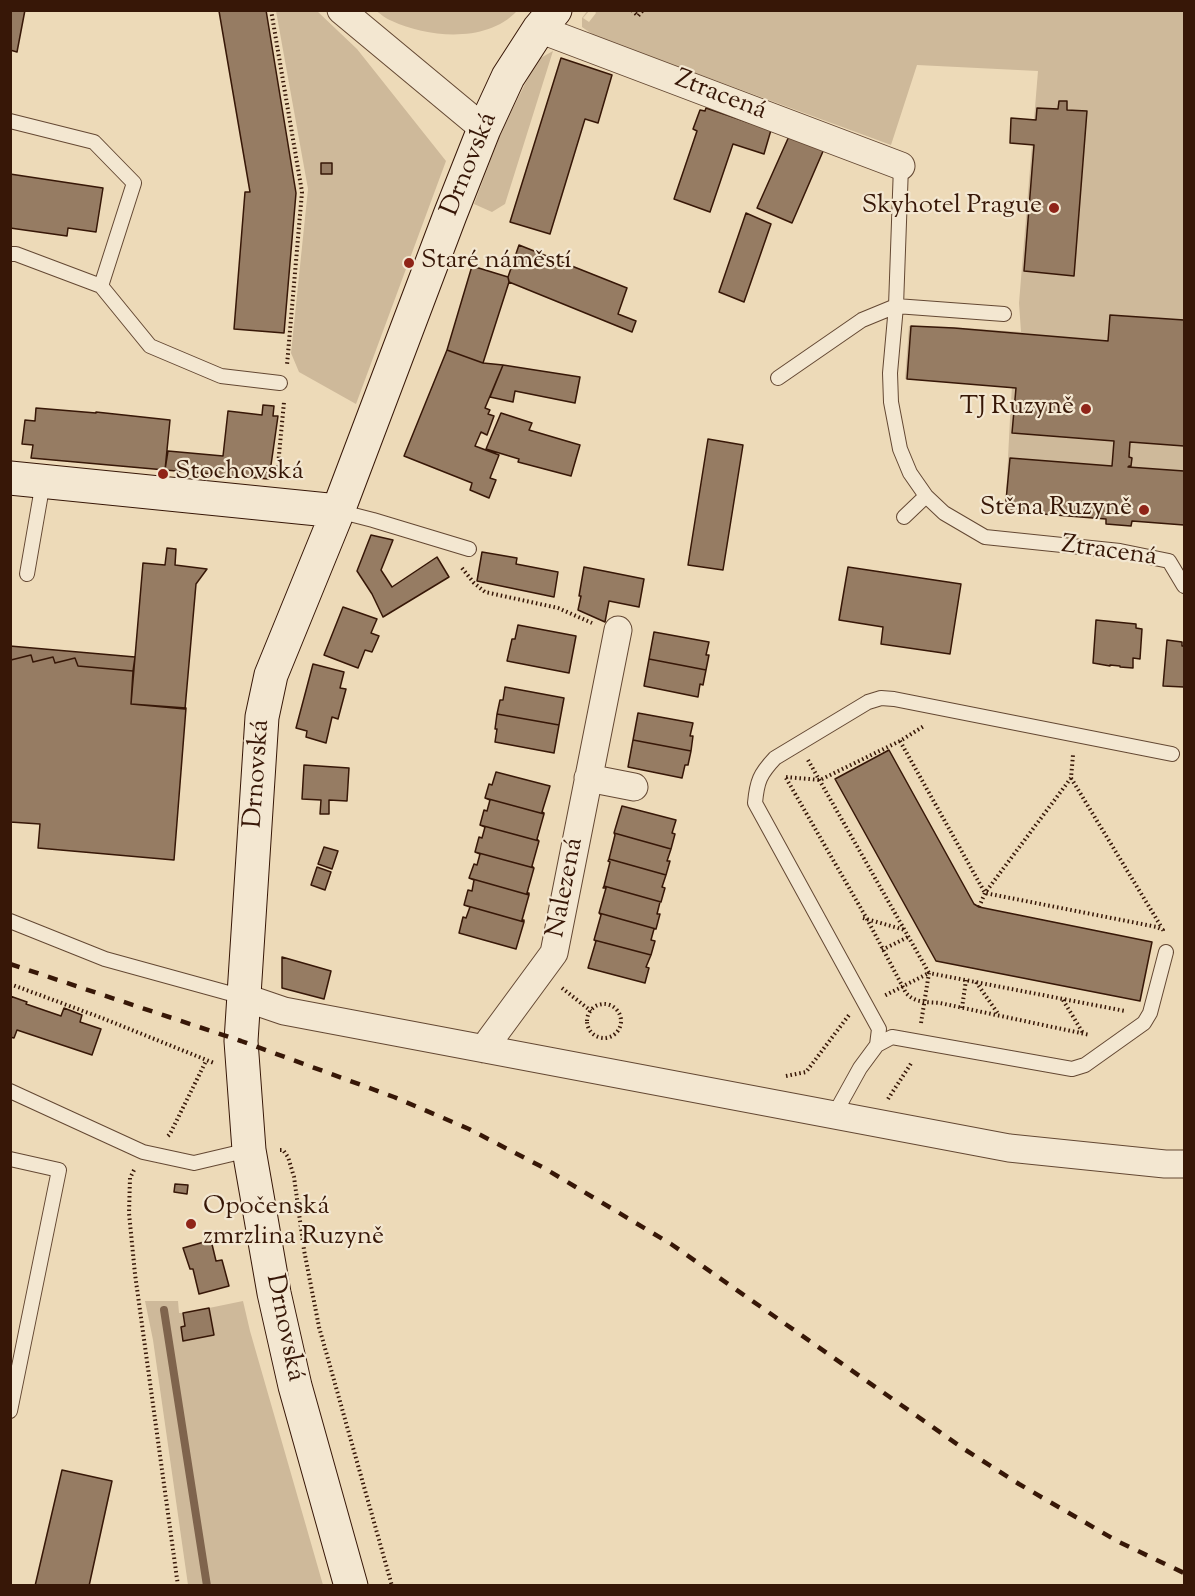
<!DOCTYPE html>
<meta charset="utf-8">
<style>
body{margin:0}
#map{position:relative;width:1195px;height:1596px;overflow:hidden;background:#eddab8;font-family:"Sorts Mill Goudy",serif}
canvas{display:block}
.frame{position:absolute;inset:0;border:12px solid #371707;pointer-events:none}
</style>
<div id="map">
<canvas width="1195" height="1596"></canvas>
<div class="frame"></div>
</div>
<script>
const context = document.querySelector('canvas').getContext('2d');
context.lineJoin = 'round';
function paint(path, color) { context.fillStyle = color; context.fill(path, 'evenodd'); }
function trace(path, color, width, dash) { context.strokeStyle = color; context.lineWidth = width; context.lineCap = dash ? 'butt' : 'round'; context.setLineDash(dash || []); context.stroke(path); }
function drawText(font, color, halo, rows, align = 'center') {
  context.font = font + ' "Sorts Mill Goudy",serif'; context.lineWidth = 4.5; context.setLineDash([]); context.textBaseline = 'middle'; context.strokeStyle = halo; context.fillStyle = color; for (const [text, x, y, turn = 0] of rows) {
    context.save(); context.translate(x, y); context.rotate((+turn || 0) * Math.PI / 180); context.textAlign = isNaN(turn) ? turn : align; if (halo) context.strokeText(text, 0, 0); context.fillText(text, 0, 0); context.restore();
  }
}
paint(new Path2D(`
 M588,10L589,11L583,18L589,22L596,13L594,10L1184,11V524L1005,511C1008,469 1009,427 1012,386L905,379L909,326L952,327L1021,332L1019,303L1038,71L917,65L891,145L595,36L582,27V18Z
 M276,11H317L357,49L446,161L356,404L299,372L291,353L308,189Z
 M376,11H517C487,43 429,38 392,21C386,19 381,14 376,11Z
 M553,51L505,204L492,212L474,204L502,130L537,60Z
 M145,1301H178L179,1313H183L185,1326L181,1327L184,1341L214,1335L209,1308L243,1301L250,1331L323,1585H188L153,1340Z`), '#ceb99a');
trace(new Path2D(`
 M164,1310L207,1586`), '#7f644d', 8);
const building = new Path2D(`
 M10,10H25L17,52L10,50Z
 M266,10L296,193L284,333L234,329L245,192H250L219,11Z
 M561,58L612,75L598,123L585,119L550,234L510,222Z
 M1059,101H1067V110L1087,111L1074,276L1024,271L1034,145L1010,143L1011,118L1036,120L1037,108L1058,109Z
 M706,108L771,130L764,154L733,144L710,212L674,199L697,131L693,129L700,110L705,111Z
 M790,134L824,149L792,223L757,208Z
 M321,163H332V174H321Z
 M10,174L103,188L96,232L68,228L67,236L10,228Z
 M746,213L771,224L744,302L719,292Z
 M519,245L627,288L618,314L636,321L632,332L509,282L508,277Z
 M472,266L508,277L509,282L483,363L447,350Z
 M1110,315L1184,320V446L1130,442L1129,457L1132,458L1131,466H1129L1128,467L1184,471V525L1132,521L1131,526L1106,524V519L1005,511L1010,458L1112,466L1114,441L1012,433L1016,388L907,379L911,326L954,328L1108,341Z
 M447,350L483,363L503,365L485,408L490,410L488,414L494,416L487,435L481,432L475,446L499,455L490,478L496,480L489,498L470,490L472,483L404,456Z
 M503,365L580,377L575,403L515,391L513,402L490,397Z
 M263,405L274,406L273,416H278L269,479L165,470L168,451L223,456L228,411L262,415Z
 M36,408L96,413V412L170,420L165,470L31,458L33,445L22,444L25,420L35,421Z
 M501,413L532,423L529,430L580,445L571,476L518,462L519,459L486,449Z
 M708,439L743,445L723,570L688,565Z
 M371,535L393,540L381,570L392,587L437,557L449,577L383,617L372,594L357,571Z
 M167,548L176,549L175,565L207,569L196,584L185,709L131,704L143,563L165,565Z
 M482,552L517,558L516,564L558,572L554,597L477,581Z
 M584,567L644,579L639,607L609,601L605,622L578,610L581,596H579Z
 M848,567L961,584L950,654L881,644L883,627L839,620Z
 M343,607L377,619L371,633L379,636L372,652L365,650L358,668L324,655Z
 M1096,620L1136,624V628L1142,629L1140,659L1133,658V668L1120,667V666L1110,665V666L1093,663Z
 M518,625L576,636L569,673L507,661L512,639H515Z
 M654,632L709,642L706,655H709L706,670L649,659Z
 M1167,640L1182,642V646H1184V687L1163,686Z
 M10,646L135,657L133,671L78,666L75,658L55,663L53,657L33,662L31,655L11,660Z
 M31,655L33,662L53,657L55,663L75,658L78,666L133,671L131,704L186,708L174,860L38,848L40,824L10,822V659L11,660Z
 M649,659L706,670L703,685L700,684L698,697L644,686Z
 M313,664L344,672L340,688L346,689L338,719L332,717L326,743L306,737L307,731L296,728Z
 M505,687L564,698L559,725L497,714L500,700H503Z
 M638,713L693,723L690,736H693L691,751L633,740Z
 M497,714L559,725L554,753L495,742L497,729H495Z
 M633,740L691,751L688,765H685L682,778L628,767Z
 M889,750L974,904L979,907L1152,942L1140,1001L936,961L835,779Z
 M304,765L349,768L347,801L329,800V814H320L321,800L302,799Z
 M496,772L550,786L542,812L544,813V814L485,798L489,784L492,785Z
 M485,798L544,814L537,839L539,841L480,825L484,810L487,811L490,800Z
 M622,806L676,820L672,833L675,834L671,849L614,833Z
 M480,825L539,841L532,866L534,868L475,852L479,837L482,838L485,827Z
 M614,833L671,849L667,861H670L666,875L609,859L615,835Z
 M324,847L338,851L332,869L318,864Z
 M475,852L534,868L527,893H529V895L469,878L474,864L477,865L480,854Z
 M609,859L666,875L662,887L665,888L661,902L604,886L610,862L608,861Z
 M317,867L331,872L325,890L311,885Z
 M469,878L529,895L522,920H524V922L464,905L468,890L472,891L474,880Z
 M604,886L661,902H660L657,914H660L656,929L599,913L606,888H603Z
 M464,905L524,922L516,949L459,933L463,917L466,918L470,907Z
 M599,913L656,929H654L651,940L655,941L651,955L594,940L601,915Z
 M594,940L651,955L646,967L649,968L645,983L588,968L596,941Z
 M282,957L331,971L324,999L282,988Z
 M10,996L27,1002L26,1004L61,1016L64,1008L82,1015L80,1022L101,1029L92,1055L17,1030L14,1038L10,1037Z
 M175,1184L188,1185L187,1194L174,1192Z
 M211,1240L216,1261L222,1260L229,1286L199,1294L193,1269H190L183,1248Z
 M209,1308L214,1335L183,1341L181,1327L185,1326L183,1313Z
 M62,1470L112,1481L89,1586H35Z`);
paint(building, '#967c63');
trace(building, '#371707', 1.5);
const lane = new Path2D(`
 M10,121L94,142L134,183L101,286
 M901,166L896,306L890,373L891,402L900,449L910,473L926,496L944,513L985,537L1120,551L1169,561L1184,586
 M10,254H16L101,286L150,346L221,376L280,383
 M778,378L862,320L896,306L1004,314
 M338,511L373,520L469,549
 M904,517L926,496
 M27,574L43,482
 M10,921L105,959L243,997
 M877,1045L879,1029L755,803C757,781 760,774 775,758L868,702L881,698L894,699L1172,754
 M10,1091L143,1152L194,1163L249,1150
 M834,1115L860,1068L877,1045L892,1037L1072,1069L1085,1065L1144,1023L1150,1013L1166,952
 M10,1159L59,1170L10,1411`);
const street = new Path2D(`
 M341,10L484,129
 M539,29L901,166
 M588,778L634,787
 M243,997L284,1011L1009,1148L1165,1164H1184
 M485,1049L490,1040L554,953L618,630`);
const secondary = new Path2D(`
 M10,478L338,511
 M351,1586L295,1386L274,1293L249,1150L241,1041L262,717L271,675L338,511L450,215L484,129L508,77L539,29L555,10`);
trace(lane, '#644833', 16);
trace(street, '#644833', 29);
trace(secondary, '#371707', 35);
trace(new Path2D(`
 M271,10L302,192L287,365
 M632,10L638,16L643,10
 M277,476L284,402
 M462,568L474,583L485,592L558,608L592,623
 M900,741L985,893L1157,927L1163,930V933
 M808,760L929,973L884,996
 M786,777L820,780L900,741L924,726
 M786,778L867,919L906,993C915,1003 927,1002 940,1003L1090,1035
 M1071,778L1162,928
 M979,907L985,893L1071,778L1073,755
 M863,918L905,930
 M882,950L908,937
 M976,982L999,1015
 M10,984L102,1018L214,1063
 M562,988L591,1011
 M1063,1000L1083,1033
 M587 1021a17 17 0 1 1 34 0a17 17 0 1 1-34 0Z
 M962,1008L966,980
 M921,1023L929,973L1125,1011
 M786,1076L806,1072L849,1015
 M888,1099L912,1062
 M168,1136L170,1134L206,1061
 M280,1150H283L288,1157L294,1177L304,1250L319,1327L392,1586
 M134,1170L130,1178L129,1213L135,1274L178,1586`), '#371707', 4, [1.5, 3]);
trace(lane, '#f3e7d1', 14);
trace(street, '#f3e7d1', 27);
trace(secondary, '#f3e7d1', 33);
trace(new Path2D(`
 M10,964L241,1041L394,1097L469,1129L544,1168L671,1244L964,1449L1019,1484L1117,1541L1184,1573`), '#371707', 4.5, [10, 10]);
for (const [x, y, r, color] of [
 [1054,208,6,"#8f2418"],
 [409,263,6,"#8f2418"],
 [1086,409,6,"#8f2418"],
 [163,474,6,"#8f2418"],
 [1144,510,6,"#8f2418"],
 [191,1224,6,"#8f2418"]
]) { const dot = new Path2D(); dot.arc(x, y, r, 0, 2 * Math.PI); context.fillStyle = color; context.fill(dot); trace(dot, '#f3e7d1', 2); }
drawText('26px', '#371707', '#f3e7d1', [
 ["Ztracená",720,97,21],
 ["Drnovská",471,165,-68],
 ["Ztracená",1109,553,8],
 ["Drnovská",259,774,-86],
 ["Nalezená",567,888,-79],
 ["Drnovská",283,1328,78]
]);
drawText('26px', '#371707', '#f3e7d1', [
 ["Skyhotel Prague",1042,208],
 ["Staré náměstí",421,263,"left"],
 ["TJ Ruzyně",1074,409],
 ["Stochovská",175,474,"left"],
 ["Stěna Ruzyně",1132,510],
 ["Opočenská",203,1209,"left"],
 ["zmrzlina Ruzyně",203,1239,"left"]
], 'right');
</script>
